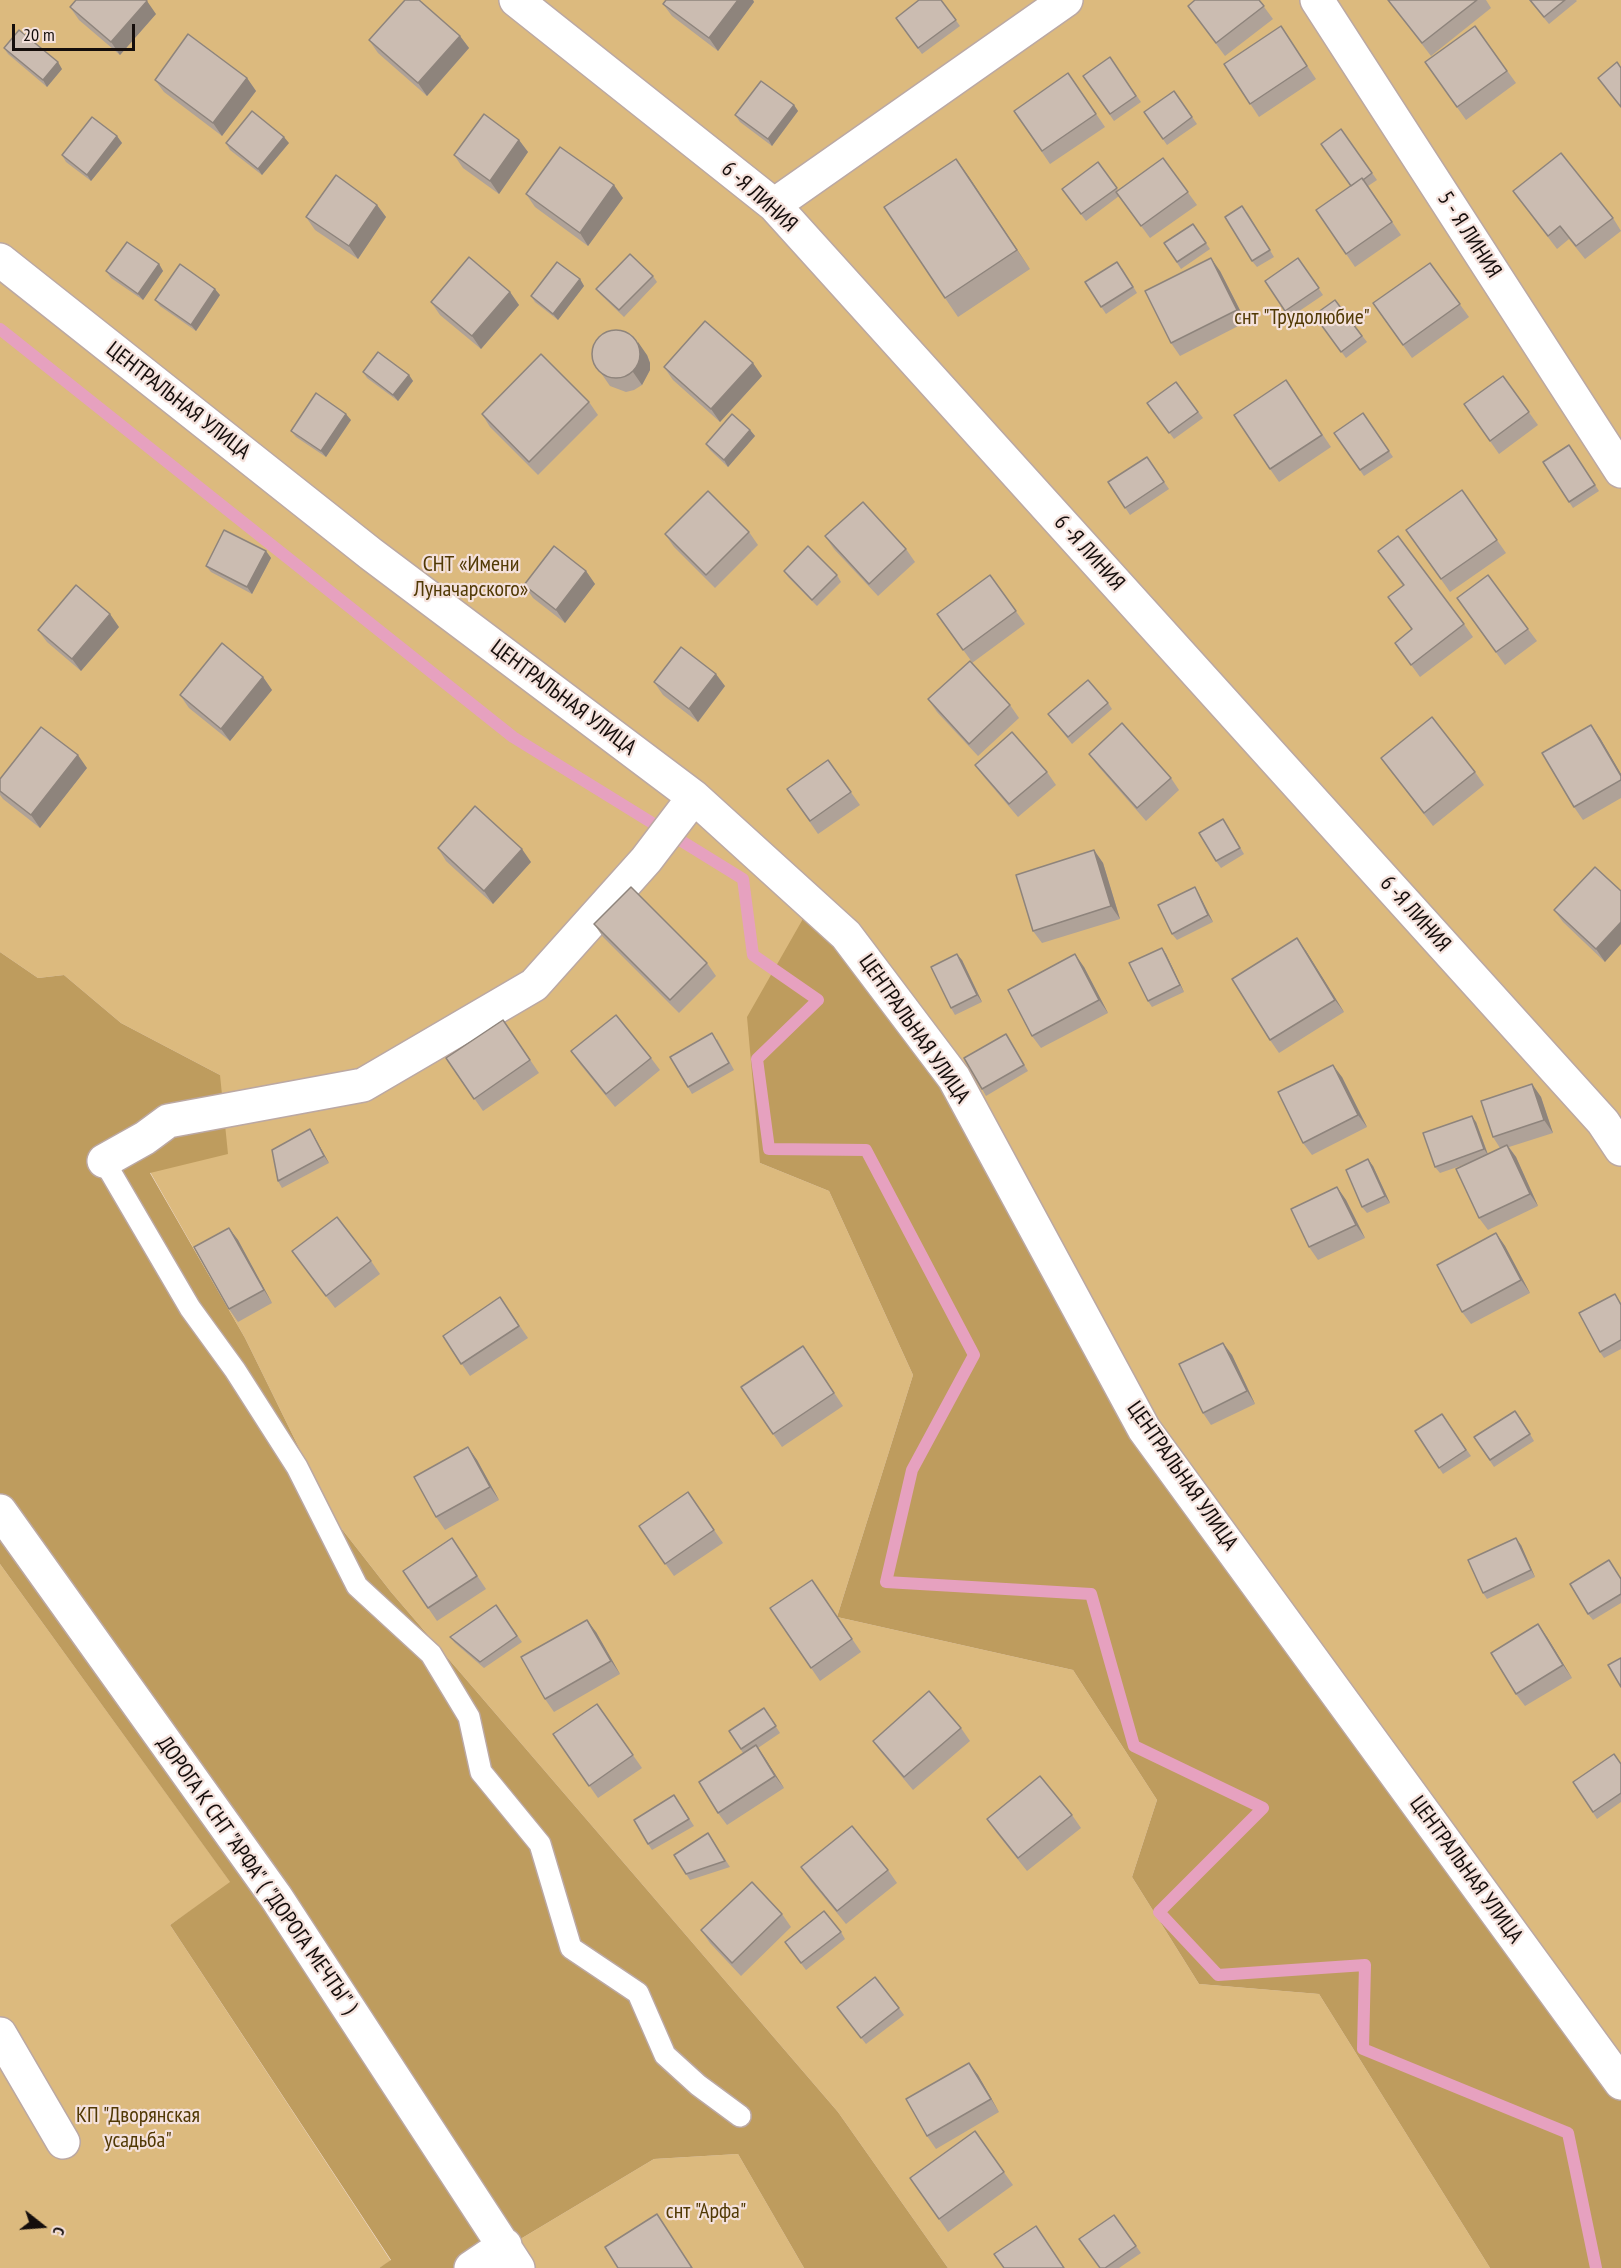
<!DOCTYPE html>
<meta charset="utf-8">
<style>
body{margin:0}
#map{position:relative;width:1621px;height:2268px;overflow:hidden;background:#f4e1db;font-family:"PT Sans Narrow",sans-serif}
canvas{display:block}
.north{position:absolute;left:12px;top:2196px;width:60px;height:60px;-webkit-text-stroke:4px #f4e1db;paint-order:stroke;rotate:107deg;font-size:16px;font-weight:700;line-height:24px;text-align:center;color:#150e0c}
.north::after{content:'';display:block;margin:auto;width:21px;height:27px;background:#150e0c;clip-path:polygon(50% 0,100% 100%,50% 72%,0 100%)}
.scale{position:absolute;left:12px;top:24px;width:123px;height:27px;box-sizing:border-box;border:3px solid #150e0c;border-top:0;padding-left:8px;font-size:18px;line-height:21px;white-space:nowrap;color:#150e0c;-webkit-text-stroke:4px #f4e1db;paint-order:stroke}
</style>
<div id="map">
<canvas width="1621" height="2268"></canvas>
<div class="north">С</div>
<div class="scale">20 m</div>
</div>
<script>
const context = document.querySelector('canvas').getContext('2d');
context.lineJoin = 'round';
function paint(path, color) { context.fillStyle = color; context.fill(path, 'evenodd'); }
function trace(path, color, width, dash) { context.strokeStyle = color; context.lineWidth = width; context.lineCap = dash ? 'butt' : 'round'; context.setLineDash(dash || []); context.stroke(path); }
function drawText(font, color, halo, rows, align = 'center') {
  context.font = font + ' "PT Sans Narrow",sans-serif'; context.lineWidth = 4.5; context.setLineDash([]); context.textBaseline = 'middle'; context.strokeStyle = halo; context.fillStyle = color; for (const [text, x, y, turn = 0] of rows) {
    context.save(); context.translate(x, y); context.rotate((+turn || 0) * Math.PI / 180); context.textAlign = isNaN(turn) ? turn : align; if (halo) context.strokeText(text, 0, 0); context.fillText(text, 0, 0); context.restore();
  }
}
paint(new Path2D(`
 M0,0H1621V2083L1144,1429L954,1078L760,1163L829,1191L913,1375L837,1617L1073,1670L1157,1800L1132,1877L1199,1984L1319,1994L1490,2268H948L838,2112L391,1592L334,1519L245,1338L150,1172L220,1075L121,1023L64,975L38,978L0,952Z
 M0,1564L231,1883L170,1925L391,2261L379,2268H0Z
 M738,2154L804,2268H472L654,2159Z`), '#dcba7e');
paint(new Path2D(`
 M812,903L870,966L1144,1429L1621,2083V2268H1490L1319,1994L1199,1984L1132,1877L1157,1800L1073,1670L837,1617L913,1375L829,1191L760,1163L747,1017Z
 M0,952L38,978L64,975L121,1023L220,1075L228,1154L150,1173L245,1338L334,1519L391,1592L838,2112L948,2268H804L738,2154L654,2159L472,2268H379L391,2260L170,1925L230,1882L0,1564Z`), '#be9c5e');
trace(new Path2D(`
 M0,329L513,737L743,879L753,955L818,1000L757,1059L769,1149L866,1150L974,1355L912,1470L886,1582L1091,1594L1134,1746L1263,1808L1159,1912L1218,1975L1365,1965L1363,2049L1568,2133L1596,2268`), '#e6a1bf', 12);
const lane = new Path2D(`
 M104,1161L190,1308L235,1370L297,1467L357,1586L431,1654L469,1717L481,1772L540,1844L571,1948L638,1993L665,2055L698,2085L740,2116`);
const street = new Path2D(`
 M516,0L774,205L1603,1122L1621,1149
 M1317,0L1621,471
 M774,205L1066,0
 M0,260L371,554L694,797L846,935L954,1078L1144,1429L1621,2083
 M104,1161L145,1138L168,1121L363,1085L534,985L646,860L694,797
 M0,1511L276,1897L518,2268
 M0,2034L63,2142
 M471,2268L505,2245`);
trace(lane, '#bba8a3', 24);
trace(street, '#bba8a3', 36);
trace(lane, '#fff', 21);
trace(street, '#fff', 33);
paint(new Path2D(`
 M666,0H753L754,2L718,51L672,16L663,4Z
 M941,0L960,26L922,54L896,18Z
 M1259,0L1273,19L1225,56L1188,6Z
 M1388,0H1486L1491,8L1431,56Z
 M1529,0H1576L1577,1L1549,24Z
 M70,7L156,14L120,55L79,20Z
 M1281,26L1316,79L1259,117L1224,64Z
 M1475,26L1516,83L1466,120L1425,62Z
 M460,36L469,48L427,96L378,53L369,40Z
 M4,48L62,69L47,87L8,54Z
 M1110,57L1141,102L1114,121L1083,76Z
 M1068,73L1105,127L1050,164L1014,111Z
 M247,78L256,91L222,136L164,92L155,80Z
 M1174,91L1197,124L1167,145L1144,112Z
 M794,105L798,111L772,146L740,122L735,115Z
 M1341,129L1377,180L1368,186L1401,235L1355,267L1316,210L1351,186Z
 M117,136L122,143L91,181L66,162L62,155Z
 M519,140L528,152L499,194L463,168L454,155Z
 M226,143H289L262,175L230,150Z
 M1163,158L1197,205L1150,238L1119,196L1086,221L1062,189L1098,162L1118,190Z
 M956,159L1030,269L958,317L945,298Z
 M1513,191L1613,218L1621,231L1585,259L1569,239L1557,249Z
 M526,194L623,198L588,246L535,207Z
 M377,205L386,217L358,259L315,230L306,217Z
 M1247,212L1274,257L1257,267L1252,261Z
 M1193,224L1210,249L1181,269L1164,243Z
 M1298,258L1323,295L1289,318L1265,281Z
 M1430,263L1469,317L1412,358L1373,303Z
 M159,264L163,271L143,300L111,278L106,271Z
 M1122,268L1137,293L1106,314L1085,282Z
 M1220,271L1246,322L1180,356L1171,343Z
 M653,276L657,282L624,317L601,295L596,289Z
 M580,279L584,286L558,320L535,302L531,296Z
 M510,292L519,305L481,349L440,315L431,302Z
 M220,295L196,331L160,306L155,300Z
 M1335,300L1367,342L1346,358L1314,315Z
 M647,355L650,363V370L642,385L634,390L626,392L610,386L601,373Z
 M664,367L762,376L720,422L673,380Z
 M363,372L409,375L413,381L398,401L367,378Z
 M1503,376L1538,425L1499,454L1464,404Z
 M1286,380L1331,447L1279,482L1270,469Z
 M1176,382L1203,418L1174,439L1147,403Z
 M589,402L598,415L538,475L490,427L482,414Z
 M1363,413L1393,457L1364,476L1334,433Z
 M351,420L326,457L296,437L291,431Z
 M750,430L755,436L728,467L710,450L706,444Z
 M1569,445L1599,491L1573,508L1543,462Z
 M1147,457L1169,489L1130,515L1108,482Z
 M1462,490L1506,553L1450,592L1406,530Z
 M749,532L758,545L715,588L674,547L665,534Z
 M825,536L906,549L915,562L878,596L834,549Z
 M266,551L271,558L252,594L211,572L206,566Z
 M1378,551L1464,624L1473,637L1420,677L1395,643L1412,630L1388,597L1403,586Z
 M586,571L595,584L565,623L533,598L524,585Z
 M784,571L837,575L841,582L817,606L788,577Z
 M990,575L1025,624L972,663L1010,705L1019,718L978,756L937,712L928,699L972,662L937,614Z
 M1457,598L1528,629L1537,641L1505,665Z
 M119,627L81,671L47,642L38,630Z
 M263,677L272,690L230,741L189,708L180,695Z
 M654,682L725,686L698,722L663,695Z
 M1108,703L1112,709L1072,744L1048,714Z
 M1591,725L1600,738L1621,774V798L1583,820L1574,807Z
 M1089,754L1171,778L1179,790L1146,821L1098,766Z
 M1381,758L1475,772L1484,785L1433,826Z
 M828,760L860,805L818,834L787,789Z
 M975,765L1047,772L1056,785L1018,817L984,777Z
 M87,768L40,828L3,799L0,795V779Z
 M1227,825L1244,854L1221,868L1216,861Z
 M438,848L531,862L493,904L446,861Z
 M1094,850L1103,863L1120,919L1042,943L1033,931Z
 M1195,887L1199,894L1213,922L1177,940L1172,934Z
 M1621,891L1605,962L1563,922L1554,910Z
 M594,924L707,963L716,976L679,1013L603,937Z
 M1306,951L1344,1012L1279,1053L1270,1040Z
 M1166,954L1184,992L1152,1007L1148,1001Z
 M962,960L982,1002L955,1015L951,1008Z
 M1084,967L1108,1013L1041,1048L1032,1036Z
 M503,1020L539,1073L483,1111L446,1058Z
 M717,1039L734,1070L692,1094L688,1087Z
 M1010,1041L1028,1071L986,1096L982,1089Z
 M571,1051L651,1058L660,1070L615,1107L580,1064Z
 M1342,1077L1367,1127L1312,1155L1303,1143Z
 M1532,1084L1541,1097L1553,1133L1509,1147L1516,1157L1538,1206L1488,1230L1479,1218L1469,1163L1440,1173L1435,1167L1476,1122L1488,1154L1500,1148L1493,1137Z
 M314,1136L329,1163L282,1188L278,1181Z
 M1373,1166L1390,1203L1367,1213L1362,1207Z
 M1337,1187L1346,1200L1365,1238L1318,1260L1309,1247Z
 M229,1228L238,1240L272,1303L238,1322L229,1309Z
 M1496,1233L1505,1246L1530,1293L1471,1324L1462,1312Z
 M292,1251L371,1261L380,1274L335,1308Z
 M1615,1294L1621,1303V1349L1604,1358L1600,1352Z
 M500,1297L528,1338L470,1376L443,1336Z
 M1223,1343L1232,1355L1255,1404L1211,1425L1203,1413Z
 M803,1346L843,1406L782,1447L741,1387Z
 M1442,1414L1471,1456L1443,1474L1415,1431Z
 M1520,1417L1534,1441L1494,1467L1474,1437Z
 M468,1447L477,1460L499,1500L445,1530L436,1517Z
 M688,1492L723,1543L674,1576L639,1526Z
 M452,1538L486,1589L437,1621L403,1571Z
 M1521,1545L1535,1577L1487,1599L1483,1593Z
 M1621,1578V1603L1593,1620L1588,1614Z
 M812,1580L861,1652L820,1681L770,1608Z
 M496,1605L522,1642L484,1668L455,1643L450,1637Z
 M596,1632L620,1674L554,1712L545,1699Z
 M1547,1637L1572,1678L1525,1706L1516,1694Z
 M597,1704L642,1768L598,1798L553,1734Z
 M764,1708L780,1733L758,1748L784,1788L727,1825L718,1813L743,1753L729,1731Z
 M961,1728L970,1741L913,1790L882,1753L873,1741Z
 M1621,1764V1802L1597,1819L1573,1782Z
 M674,1795L694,1826L652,1850L648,1844Z
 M1072,1815L1081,1828L1027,1871L996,1832L987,1819Z
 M708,1833L730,1867L690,1880L674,1855Z
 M801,1867L888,1870L897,1883L846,1924L810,1880Z
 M782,1914L791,1927L741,1976L710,1943L701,1930Z
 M841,1932L845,1939L806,1970L789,1948Z
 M837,2007L899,2008L904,2015L866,2044Z
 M969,2063L978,2075L999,2112L936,2149L927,2136Z
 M975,2131L1013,2185L948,2232L910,2178Z
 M1114,2215L1141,2253L1119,2268H1100Z`), '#afa298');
paint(new Path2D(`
 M738,0H753L754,2L718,51L709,38Z
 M147,1L156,14L120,55L111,42Z
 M460,36L469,48L427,96L418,83Z
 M58,62L62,69L47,87L43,80Z
 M247,78L256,91L222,136L213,123Z
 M794,105L798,111L772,146L768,139Z
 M117,136L122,143L91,181L87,175Z
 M284,137L289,143L262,175L258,169Z
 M519,140L528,152L499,194L490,181Z
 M956,159L969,177L1030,269L1017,250Z
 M614,185L623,198L588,246L580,233Z
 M377,205L386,217L358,259L349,246Z
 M1211,258L1220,271L1246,322L1237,310Z
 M159,264L163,271L143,300L138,294Z
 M580,279L584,286L558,320L553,314Z
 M215,289L220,295L196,331L191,325Z
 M510,292L519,305L481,349L472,336Z
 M638,342L647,355L650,363V370L642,385L633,372Z
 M753,363L762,376L720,422L711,409Z
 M409,375L413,381L398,401L393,395Z
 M346,414L351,420L326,457L321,451Z
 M750,430L755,436L728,467L724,460Z
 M266,551L271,558L252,594L247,587Z
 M586,571L595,584L565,623L556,610Z
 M110,614L119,627L81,671L72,659Z
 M716,674L725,686L698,722L689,709Z
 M263,677L272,690L230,741L221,729Z
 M1591,725L1600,738L1621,774V776Z
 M78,755L87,768L40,828L31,815Z
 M522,849L531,862L493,904L484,891Z
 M1094,850L1103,863L1120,919L1111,906Z
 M1195,887L1199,894L1213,922L1208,915Z
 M1621,922V944L1605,962L1596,949Z
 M1297,938L1306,951L1344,1012L1335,1000Z
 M1162,948L1166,954L1184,992L1180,985Z
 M957,954L962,960L982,1002L977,995Z
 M1075,954L1084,967L1108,1013L1099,1000Z
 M1333,1065L1342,1077L1367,1127L1358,1115Z
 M1532,1084L1541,1097L1553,1133L1544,1120Z
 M1472,1116L1476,1122L1488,1155L1484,1149Z
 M310,1129L314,1136L329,1163L324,1156Z
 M1507,1145L1516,1157L1538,1206L1530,1194Z
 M1368,1159L1373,1166L1390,1203L1385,1196Z
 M1337,1187L1346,1200L1365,1238L1356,1225Z
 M229,1228L238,1240L272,1303L264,1290Z
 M1496,1233L1505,1246L1530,1293L1521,1280Z
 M1223,1343L1232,1355L1255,1404L1247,1391Z
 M468,1447L477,1460L499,1500L490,1487Z
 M1516,1538L1521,1545L1535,1577L1531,1570Z
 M587,1620L596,1632L620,1674L611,1661Z
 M1538,1624L1547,1637L1572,1678L1563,1665Z
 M756,1745L765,1758L784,1788L775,1776Z
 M969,2063L978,2075L999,2112L991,2099Z`), '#8e847c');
const building = new Path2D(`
 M76,0H146L147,1L111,42L70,7Z
 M405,0H419L460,36L418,83L369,40Z
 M666,0H738L709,38L663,4Z
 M919,0H941L956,20L918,48L896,18Z
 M1195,0H1259L1264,6L1216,43L1188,6Z
 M1388,0H1477L1422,43Z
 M1530,0H1565L1544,17Z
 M1281,26L1307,66L1250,104L1224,64Z
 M1475,26L1507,71L1457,107L1425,62Z
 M19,30L58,62L43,80L4,48Z
 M188,34L247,78L213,123L155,80Z
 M1110,57L1136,96L1110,114L1083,76Z
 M1617,62L1621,68V107L1598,78Z
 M1068,73L1096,114L1042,151L1014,111Z
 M761,81L794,105L768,139L735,115Z
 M1174,91L1192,117L1163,139L1144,112Z
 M252,111L284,137L258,169L226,143Z
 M484,114L519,140L490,181L454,155Z
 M92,117L117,136L87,175L62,155Z
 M1341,129L1372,173L1363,180L1362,178L1351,186L1321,144Z
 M560,147L614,185L580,233L526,194Z
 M1561,153L1613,218L1576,246L1560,226L1548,236L1513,191Z
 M1163,158L1188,192L1141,226L1116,192Z
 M956,159L1017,250L945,298L884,207Z
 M1098,162L1117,188L1081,214L1062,189Z
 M336,175L377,205L349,246L306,217Z
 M1362,178L1392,222L1346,254L1316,210Z
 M1242,206L1270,250L1252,261L1225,217Z
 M1193,224L1206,243L1177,262L1164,243Z
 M127,242L159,264L138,294L106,271Z
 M630,254L653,276L619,310L596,289Z
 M469,257L510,292L472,336L431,302Z
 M1211,258L1237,310L1171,343L1145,291Z
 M1298,258L1319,288L1285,311L1265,281Z
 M557,262L580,279L553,314L531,296Z
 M1117,262L1133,287L1101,307L1085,282Z
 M1430,263L1460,304L1403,345L1373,303Z
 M180,264L215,289L191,325L155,300Z
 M1335,300L1362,336L1341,352L1314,315Z
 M705,321L753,363L711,409L664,367Z
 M592 354a24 24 0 1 1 48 0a24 24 0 1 1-48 0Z
 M378,352L409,375L393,395L363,372Z
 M541,354L589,402L529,462L482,414Z
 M1503,376L1529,412L1490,441L1464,404Z
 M1286,380L1322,435L1270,469L1234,415Z
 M1176,382L1198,412L1169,433L1147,403Z
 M316,393L346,414L321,451L291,431Z
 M1363,413L1389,451L1360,470L1334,433Z
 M732,414L750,430L724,460L706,444Z
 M1569,445L1595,485L1569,502L1543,462Z
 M1147,457L1164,482L1125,508L1108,482Z
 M1462,490L1497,540L1441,579L1406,530Z
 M708,491L749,532L706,575L665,534Z
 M863,502L906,549L869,584L825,536Z
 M224,530L266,551L247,587L206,566Z
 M1398,536L1464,624L1411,665L1395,643L1412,629L1388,597L1404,585L1378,551Z
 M554,546L586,571L556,610L524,585Z
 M808,546L837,575L812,600L784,571Z
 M990,575L1016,611L963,650L937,614Z
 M1488,575L1528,629L1496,652L1457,598Z
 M76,585L110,614L72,659L38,630Z
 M222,643L263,677L221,729L180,695Z
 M681,647L716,674L689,709L654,682Z
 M970,661L1010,705L969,744L928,699Z
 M1088,680L1108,703L1068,737L1048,714Z
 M1432,717L1475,772L1424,813L1381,758Z
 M1122,723L1171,778L1137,808L1089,754Z
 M1591,725L1621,776V780L1574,807L1542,753Z
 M41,727L78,755L31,815L0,791V779Z
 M1012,732L1047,772L1009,804L975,765Z
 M828,760L851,792L810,821L787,789Z
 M475,806L522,849L484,891L438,848Z
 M1223,819L1240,848L1216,861L1199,833Z
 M1094,850L1111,906L1033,931L1016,875Z
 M1595,867L1621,891V922L1596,949L1554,910Z
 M631,887L707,963L670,1000L594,924Z
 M1195,887L1208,915L1172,934L1158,905Z
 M1297,938L1335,1000L1270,1040L1232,979Z
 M1162,948L1180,985L1148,1001L1129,963Z
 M957,954L977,995L951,1008L931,967Z
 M1075,954L1099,1000L1032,1036L1008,990Z
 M616,1015L651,1058L606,1094L571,1051Z
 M503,1020L530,1060L474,1099L446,1058Z
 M712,1033L729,1063L688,1087L670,1057Z
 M1006,1034L1024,1065L982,1089L964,1058Z
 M1333,1065L1358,1115L1303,1143L1278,1092Z
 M1532,1084L1544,1120L1493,1137L1481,1101Z
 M1472,1116L1484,1149L1435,1167L1423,1133Z
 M310,1129L324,1156L278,1181L272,1150Z
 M1507,1145L1530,1194L1479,1218L1456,1169Z
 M1368,1159L1385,1196L1362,1207L1346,1170Z
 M1337,1187L1356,1225L1309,1247L1291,1209Z
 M337,1217L371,1261L326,1296L292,1251Z
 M229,1228L264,1290L229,1309L194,1247Z
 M1496,1233L1521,1280L1462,1312L1437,1265Z
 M1615,1294L1621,1305V1340L1600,1352L1579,1313Z
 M500,1297L519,1326L461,1364L443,1336Z
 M1223,1343L1247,1391L1203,1413L1179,1364Z
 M803,1346L834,1393L773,1434L741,1387Z
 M1515,1411L1530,1434L1490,1460L1474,1437Z
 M1442,1414L1466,1450L1439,1468L1415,1431Z
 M468,1447L490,1487L436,1517L414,1477Z
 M688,1492L714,1530L665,1564L639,1526Z
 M452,1538L477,1576L428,1608L403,1571Z
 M1516,1538L1531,1570L1483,1593L1468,1560Z
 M1609,1560L1621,1579V1594L1588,1614L1570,1584Z
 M812,1580L852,1639L811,1668L770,1608Z
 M496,1605L517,1636L480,1662L450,1637Z
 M587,1620L611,1661L545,1699L521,1657Z
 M1538,1624L1563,1665L1516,1694L1491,1653Z
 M1621,1658V1687L1608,1665Z
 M929,1691L961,1728L904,1777L873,1741Z
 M597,1704L633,1755L589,1786L553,1734Z
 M764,1708L776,1726L741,1749L729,1731Z
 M756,1745L775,1776L718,1813L699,1782Z
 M1614,1754L1621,1764V1793L1593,1812L1573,1782Z
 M1040,1776L1072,1815L1018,1858L987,1819Z
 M674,1795L689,1819L648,1844L634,1820Z
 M852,1826L888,1870L837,1911L801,1867Z
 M708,1833L725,1861L686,1874L674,1855Z
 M752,1882L782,1914L732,1963L701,1930Z
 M824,1911L841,1932L801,1963L785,1942Z
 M875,1977L899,2008L861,2038L837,2007Z
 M969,2063L991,2099L927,2136L906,2099Z
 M975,2131L1004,2172L939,2219L910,2178Z
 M657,2214L692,2268H618L605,2247Z
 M1114,2215L1136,2246L1105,2268H1100L1079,2239Z
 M1036,2226L1064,2268H1004L994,2254Z`);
paint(building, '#cbbcb1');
trace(building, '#8e847c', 1.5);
drawText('22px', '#150e0c', '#f4e1db', [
 ["6 -Я ЛИНИЯ",759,197,42],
 ["5 - Я ЛИНИЯ",1469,235,57],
 ["ЦЕНТРАЛЬНАЯ УЛИЦА",178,401,38],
 ["6 -Я ЛИНИЯ",1089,553,48],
 ["ЦЕНТРАЛЬНАЯ УЛИЦА",563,698,37],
 ["6 -Я ЛИНИЯ",1415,914,48],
 ["ЦЕНТРАЛЬНАЯ УЛИЦА",914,1029,55],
 ["ЦЕНТРАЛЬНАЯ УЛИЦА",1182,1476,55],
 ["ЦЕНТРАЛЬНАЯ УЛИЦА",1466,1870,54],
 ["ДОРОГА К СНТ \"АРФА\" ( \"ДОРОГА МЕЧТЫ\" )",257,1875,55]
]);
drawText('22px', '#513904', '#f4e1db', [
 ["снт \"Трудолюбие\"",1302,318],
 ["СНТ «Имени",471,565],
 ["Луначарского»",471,590],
 ["КП \"Дворянская",138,2116],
 ["усадьба\"",138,2141],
 ["снт \"Арфа\"",706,2212]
]);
</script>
